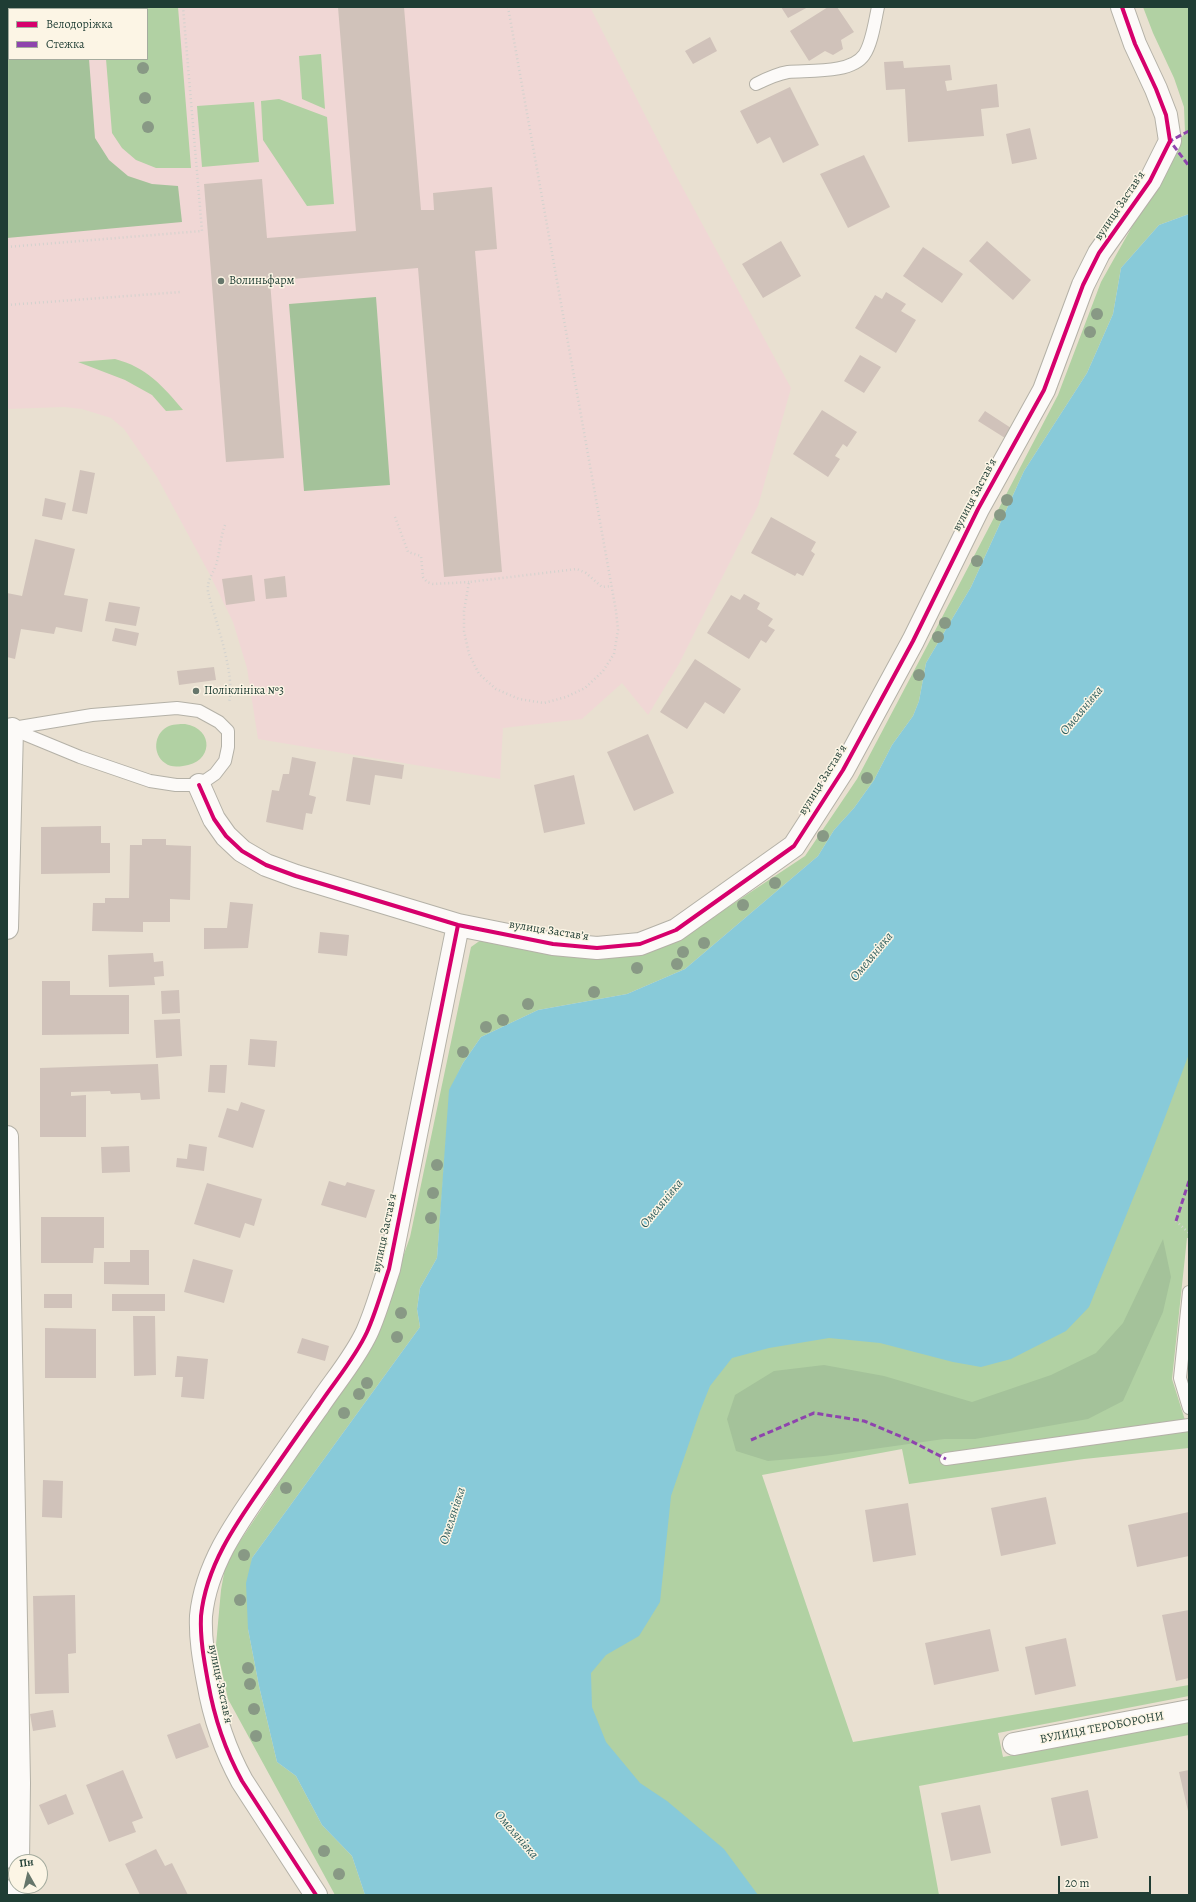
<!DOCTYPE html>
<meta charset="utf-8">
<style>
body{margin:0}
#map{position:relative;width:1196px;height:1902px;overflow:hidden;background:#e9e0d1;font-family:Alegreya,serif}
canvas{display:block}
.frame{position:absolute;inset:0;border:8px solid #1f3d34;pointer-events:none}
.legend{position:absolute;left:8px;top:8px;width:140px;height:52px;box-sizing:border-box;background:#fcf5e5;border:1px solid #a4ab9e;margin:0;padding:5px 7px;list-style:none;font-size:12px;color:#1f3d34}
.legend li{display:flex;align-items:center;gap:8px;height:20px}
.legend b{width:20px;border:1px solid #a4ab9e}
.north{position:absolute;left:8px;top:1854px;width:40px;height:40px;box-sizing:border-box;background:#fcf5e5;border:1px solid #a4ab9e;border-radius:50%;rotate:352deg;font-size:11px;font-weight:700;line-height:16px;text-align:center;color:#1f3d34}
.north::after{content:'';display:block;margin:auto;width:14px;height:18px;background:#66766b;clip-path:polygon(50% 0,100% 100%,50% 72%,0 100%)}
.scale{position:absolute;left:1058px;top:1876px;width:93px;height:18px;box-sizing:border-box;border:2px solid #1f3d34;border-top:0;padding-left:5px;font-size:12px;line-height:14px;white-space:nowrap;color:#1f3d34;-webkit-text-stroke:3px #fcf5e5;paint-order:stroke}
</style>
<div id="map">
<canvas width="1196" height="1902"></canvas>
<div class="frame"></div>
<ul class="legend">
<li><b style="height:5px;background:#d6006c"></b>Велодоріжка</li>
<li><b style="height:5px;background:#8e44ad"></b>Стежка</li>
</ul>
<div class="north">Пн</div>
<div class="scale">20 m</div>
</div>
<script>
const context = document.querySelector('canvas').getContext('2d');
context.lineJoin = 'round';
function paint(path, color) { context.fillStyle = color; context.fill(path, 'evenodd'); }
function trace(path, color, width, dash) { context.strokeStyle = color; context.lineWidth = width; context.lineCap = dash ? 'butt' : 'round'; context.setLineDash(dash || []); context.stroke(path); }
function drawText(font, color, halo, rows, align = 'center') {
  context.font = font + ' Alegreya,serif'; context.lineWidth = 3; context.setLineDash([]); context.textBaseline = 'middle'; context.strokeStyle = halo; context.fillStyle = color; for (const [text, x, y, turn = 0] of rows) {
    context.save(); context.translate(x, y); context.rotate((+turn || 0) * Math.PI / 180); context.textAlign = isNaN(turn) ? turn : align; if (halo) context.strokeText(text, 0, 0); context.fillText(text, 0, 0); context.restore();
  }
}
paint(new Path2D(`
 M7,7H590L673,170L791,388L758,506L679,664L648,715L622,683L582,719L503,728L500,779L258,739L247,668L233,622L210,575L157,477L124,429L111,418L82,409L64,407L7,409ZM9,9H147V59H9Z`), '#f0d7d5');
paint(new Path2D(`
 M102,7H178L191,168H156L136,160L122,148L112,133L106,59H147V9H102Z
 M1143,7H1189V214L1159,225L1121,268L1113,314L1087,373L1024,471L971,587L926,663L919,701L913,716L892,745L874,780L854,808L834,830L818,856L685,969L627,994L538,1010L481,1037L463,1063L450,1090L437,1258L420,1288L417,1309L420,1327L252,1558L248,1629L259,1686L277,1762L296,1776L322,1825L352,1856L365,1895H335L228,1699L216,1645L221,1590L226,1562L373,1342L410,1237L471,947L485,937L680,939L805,856L857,779L926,648L1058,395L1101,282L1185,132L1184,107L1174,78L1153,33Z
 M321,54L325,109L302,99L299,56Z
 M279,99L327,117L334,204L307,206L263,140L261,101Z
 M254,102L259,162L202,167L197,106Z
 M115,359C146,367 163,386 183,410L166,411L152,395L125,380L78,362Z
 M185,724C215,729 213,763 183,766C176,767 170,767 165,763C152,754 154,734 167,727C172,724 180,724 185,724Z
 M1189,1023V1238H1187L1172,1379L1185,1420L945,1453L947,1465L1189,1431V1448L1084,1459L909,1484L902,1449L762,1475L853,1742L1189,1685V1696L998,1733L1003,1757L1189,1722V1735L919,1786L939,1895H711L579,1772L593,1639L688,1381Z`), '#b1d1a3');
paint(new Path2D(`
 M7,7H85V9H9V59H89L95,138L109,160L128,176L152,184L178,186L182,222L7,238Z
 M376,297L390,485L304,491L289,304Z
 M1163,1239L1171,1277L1163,1312L1123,1401L1088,1419L975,1439H944L824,1456L768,1461L736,1451L727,1419L735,1395L774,1371L824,1365L884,1376L972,1402L1051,1375L1096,1353L1123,1323Z`), '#a4c29a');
paint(new Path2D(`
 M1189,214V1054L1151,1154L1089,1307L1066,1331L1011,1359L981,1367L953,1362L880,1343L829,1338L769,1348L732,1358L710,1386L700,1411L671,1496L660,1602L639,1636L606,1655L591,1673L592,1707L606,1742L640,1783L667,1801L724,1849L758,1895H365L352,1856L322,1825L296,1776L277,1762L259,1686L248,1629L246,1583L252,1558L420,1327L417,1309L420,1288L437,1258L449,1090L463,1063L481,1037L538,1010L627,994L685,969L818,856L834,830L854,808L874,780L892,745L913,716L919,701L926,663L971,587L1024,471L1087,373L1113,314L1121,268L1159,225Z`), '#88cad9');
paint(new Path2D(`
 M338,7H404L421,210H434L433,193L492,187L497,249L475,251L502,572L444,577L418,268L270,281L284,458L226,462L204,184L262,179L267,238L356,231Z
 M781,7H808L788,18Z
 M828,7H837L854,32L841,40L843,49L833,55L825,51L809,61L790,31Z
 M710,37L717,51L693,64L685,51Z
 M903,61L904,68L950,65L952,80L945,81L947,91L997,84L999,107L981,109L984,136L908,142L905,89L886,90L884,62Z
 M790,87L819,145L783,163L770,137L757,144L740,111Z
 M1030,128L1037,159L1012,164L1006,134Z
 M864,155L890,207L848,228L820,174Z
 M781,241L801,276L763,298L742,264Z
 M987,241L1031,280L1013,300L969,261Z
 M923,247L963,274L942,303L903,276Z
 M886,292L906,304L901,311L916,320L896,353L855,328L875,295L882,299Z
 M860,355L881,367L864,393L844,381Z
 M822,410L857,432L847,447L843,444L835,456L840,459L828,477L793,454Z
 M985,411L1011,428L1005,438L978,421Z
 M80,470L95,473L87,514L72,511Z
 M45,498L66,503L62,520L42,516Z
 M771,517L816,542L811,551L815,554L803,576L797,573L795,576L751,553Z
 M35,539L75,549L64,595L88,599L82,632L56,627L54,634L21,629L15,659L7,657V593L22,596Z
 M252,575L255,601L226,605L222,579Z
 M285,576L287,597L266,599L264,579Z
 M744,594L760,603L757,609L773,619L768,626L775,630L766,643L761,640L749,659L707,633L731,595L740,600Z
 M109,602L140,607L136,626L105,621Z
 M115,628L139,633L136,646L112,641Z
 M695,659L741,689L724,714L705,702L687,729L660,712Z
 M214,667L216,680L179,685L177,671Z
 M648,734L674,793L634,811L607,752Z
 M292,757L316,762L309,795L316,797L312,814L306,813L303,830L266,822L272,790L279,791L283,774H289Z
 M353,757L404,765L402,779L375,775L370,805L346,801Z
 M574,775L585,824L544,833L534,785Z
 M101,826V843H110V873L41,874V827Z
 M142,839H166V845L191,846L190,900L170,899V922H143V932L92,931L93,903H105V898H129L130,845H142Z
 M230,902L253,904L248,948L204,949V928H227Z
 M320,932L349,935L347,956L318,953Z
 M153,953L154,962L163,961L164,976L154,977L155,985L109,987L108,955Z
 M42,981H70V995H129V1034L42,1035Z
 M179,990L180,1013L162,1014L161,991Z
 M180,1019L182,1056L156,1058L154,1020Z
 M250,1039L277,1041L275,1067L248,1065Z
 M158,1064L160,1099L141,1100L140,1093L111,1094L110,1091L71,1092V1096L86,1095V1137H40V1068Z
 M210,1065H227L225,1093L208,1092Z
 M241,1102L265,1110L253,1148L218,1137L227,1108L238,1111Z
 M189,1144L207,1147L204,1171L176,1167L177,1158L187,1159Z
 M129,1146L130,1172L102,1173L101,1147Z
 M329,1181L345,1186L347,1182L375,1190L366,1218L321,1205Z
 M207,1183L262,1199L254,1226L245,1223L240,1238L194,1224Z
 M41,1217H104V1248H94L93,1263H41Z
 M130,1250H149V1285L104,1284V1262H130Z
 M193,1259L233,1270L224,1303L184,1292Z
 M44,1294H72V1308H44Z
 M112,1294H165V1311H112Z
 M133,1316H155L156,1375L134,1376Z
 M45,1328L96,1329V1378H45Z
 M302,1338L329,1346L325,1361L297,1353Z
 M177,1356L208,1359L204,1399L181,1397L183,1377H175Z
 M43,1480L63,1481L62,1518L42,1517Z
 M1046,1497L1056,1544L1001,1556L991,1508Z
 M908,1503L916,1555L873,1562L865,1510Z
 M1189,1512V1556L1137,1567L1128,1525Z
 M75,1595L76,1653L68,1654L69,1693L35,1694L33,1596Z
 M1189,1610V1678L1176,1681L1162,1615Z
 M990,1629L999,1671L934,1685L925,1643Z
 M1066,1638L1076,1686L1035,1695L1025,1647Z
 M53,1710L56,1727L33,1731L30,1714Z
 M200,1723L209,1747L176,1759L167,1735Z
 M123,1770L143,1818L132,1822L136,1832L109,1842L86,1785Z
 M1189,1770V1811H1188L1179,1772Z
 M1088,1790L1098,1838L1061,1846L1051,1798Z
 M66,1794L74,1814L48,1825L39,1805Z
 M980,1805L991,1853L951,1861L941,1813Z
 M156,1849L165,1866L172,1863L188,1895H140L125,1864Z`), '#d0c2ba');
const service = new Path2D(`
 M756,84C766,79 776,74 788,72C808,70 851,74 864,55C872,44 875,20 878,7
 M7,729L92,715L177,708L199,711L219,722L228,731V747L225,761L215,774L199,785H176L150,781L80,757L12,729
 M1189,1292L1180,1378L1189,1408
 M946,1459L1189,1425`);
const minor = new Path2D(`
 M199,785L214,819L226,836L242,851L266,865L296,876L458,925L553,944L597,948L640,944L676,930L794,846L843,770L913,641L978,509L1044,390L1083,285L1099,253L1150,181L1170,141L1166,115L1156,89L1135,44L1122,7
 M7,928L12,729
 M7,1137L19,1783L18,1862
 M1014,1744L1189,1711
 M18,1895V1886
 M316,1895L242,1781C225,1750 214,1717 208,1682C204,1660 200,1639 201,1616C206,1565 237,1522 265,1482C283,1456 301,1430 319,1405C335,1381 355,1358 367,1332C376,1312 382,1290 389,1269L458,925`);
trace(service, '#b4b1a7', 14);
trace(minor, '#b4b1a7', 24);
trace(new Path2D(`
 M508,7L616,611L618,630L614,654L603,671L585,688L566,697L544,703L519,699L496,689L479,674L469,654L464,631V611L469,582L577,569L586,573L602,587L612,586
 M7,247L202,231L183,7
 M7,305L181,292
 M395,517L408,552L421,556L423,577L427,582L433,584L469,582
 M225,525C220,538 220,552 216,565C212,576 207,580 208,592C215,619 236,676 229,702
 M1176,1221L1189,1233`), '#d3d2ce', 2.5, [1, 3]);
trace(service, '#fcfaf8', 12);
trace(minor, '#fcfaf8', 22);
trace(new Path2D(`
 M1189,131L1170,141L1189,166
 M1176,1221L1189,1181
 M751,1440L814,1413L864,1421L909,1440L946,1459`), '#8e44ad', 3, [6, 3]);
trace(new Path2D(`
 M199,785L214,819L226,836L242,851L266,865L296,876L458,925L553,944L597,948L640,944L676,930L794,846L843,770L913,641L978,509L1044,390L1083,285L1099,253L1150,181L1170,141L1166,115L1156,89L1135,44L1122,7
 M316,1895L242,1781C225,1750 214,1717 208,1682C204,1660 200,1639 201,1616C206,1565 237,1522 265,1482C283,1456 301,1430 319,1405C335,1381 355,1358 367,1332C376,1312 382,1290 389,1269L458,925`), '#d6006c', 4);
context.fillStyle = '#889985';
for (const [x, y] of [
 [143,68],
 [145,98],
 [148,127],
 [1097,314],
 [1090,332],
 [1007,500],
 [1000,515],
 [977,561],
 [945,623],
 [938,637],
 [919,675],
 [867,778],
 [823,836],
 [775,883],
 [743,905],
 [704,943],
 [683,952],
 [677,964],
 [637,968],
 [594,992],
 [528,1004],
 [503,1020],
 [486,1027],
 [463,1052],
 [437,1165],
 [433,1193],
 [431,1218],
 [401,1313],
 [397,1337],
 [367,1383],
 [359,1394],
 [344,1413],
 [286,1488],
 [244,1555],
 [240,1600],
 [248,1668],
 [250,1684],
 [254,1709],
 [256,1736],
 [324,1851],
 [339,1874]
]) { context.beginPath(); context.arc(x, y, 6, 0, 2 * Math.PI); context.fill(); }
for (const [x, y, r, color] of [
 [221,281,4,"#66766b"],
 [196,691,4,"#66766b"]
]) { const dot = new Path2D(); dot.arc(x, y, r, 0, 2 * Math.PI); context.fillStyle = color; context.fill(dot); trace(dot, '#fcf5e5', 1.5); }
drawText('12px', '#1f3d34', '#fcf5e5', [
 ["вулиця Заставʼя",1120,206,-56],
 ["вулиця Заставʼя",975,495,-62],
 ["вулиця Заставʼя",823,780,-58],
 ["вулиця Заставʼя",549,931,9],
 ["вулиця Заставʼя",385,1233,-78],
 ["вулиця Заставʼя",220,1684,78],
 ["ВУЛИЦЯ ТЕРОБОРОНИ",1102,1728,-11]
]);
drawText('12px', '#1f3d34', '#fcf5e5', [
 ["Волиньфарм",229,281],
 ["Поліклініка №3",204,691]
], 'left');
drawText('italic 13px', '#2f5e5e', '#fcf5e5', [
 ["Омелянівка",1082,711,-50],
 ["Омелянівка",872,957,-50],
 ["Омелянівка",662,1204,-50],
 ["Омелянівка",453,1516,-72],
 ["Омелянівка",516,1835,49]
]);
</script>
